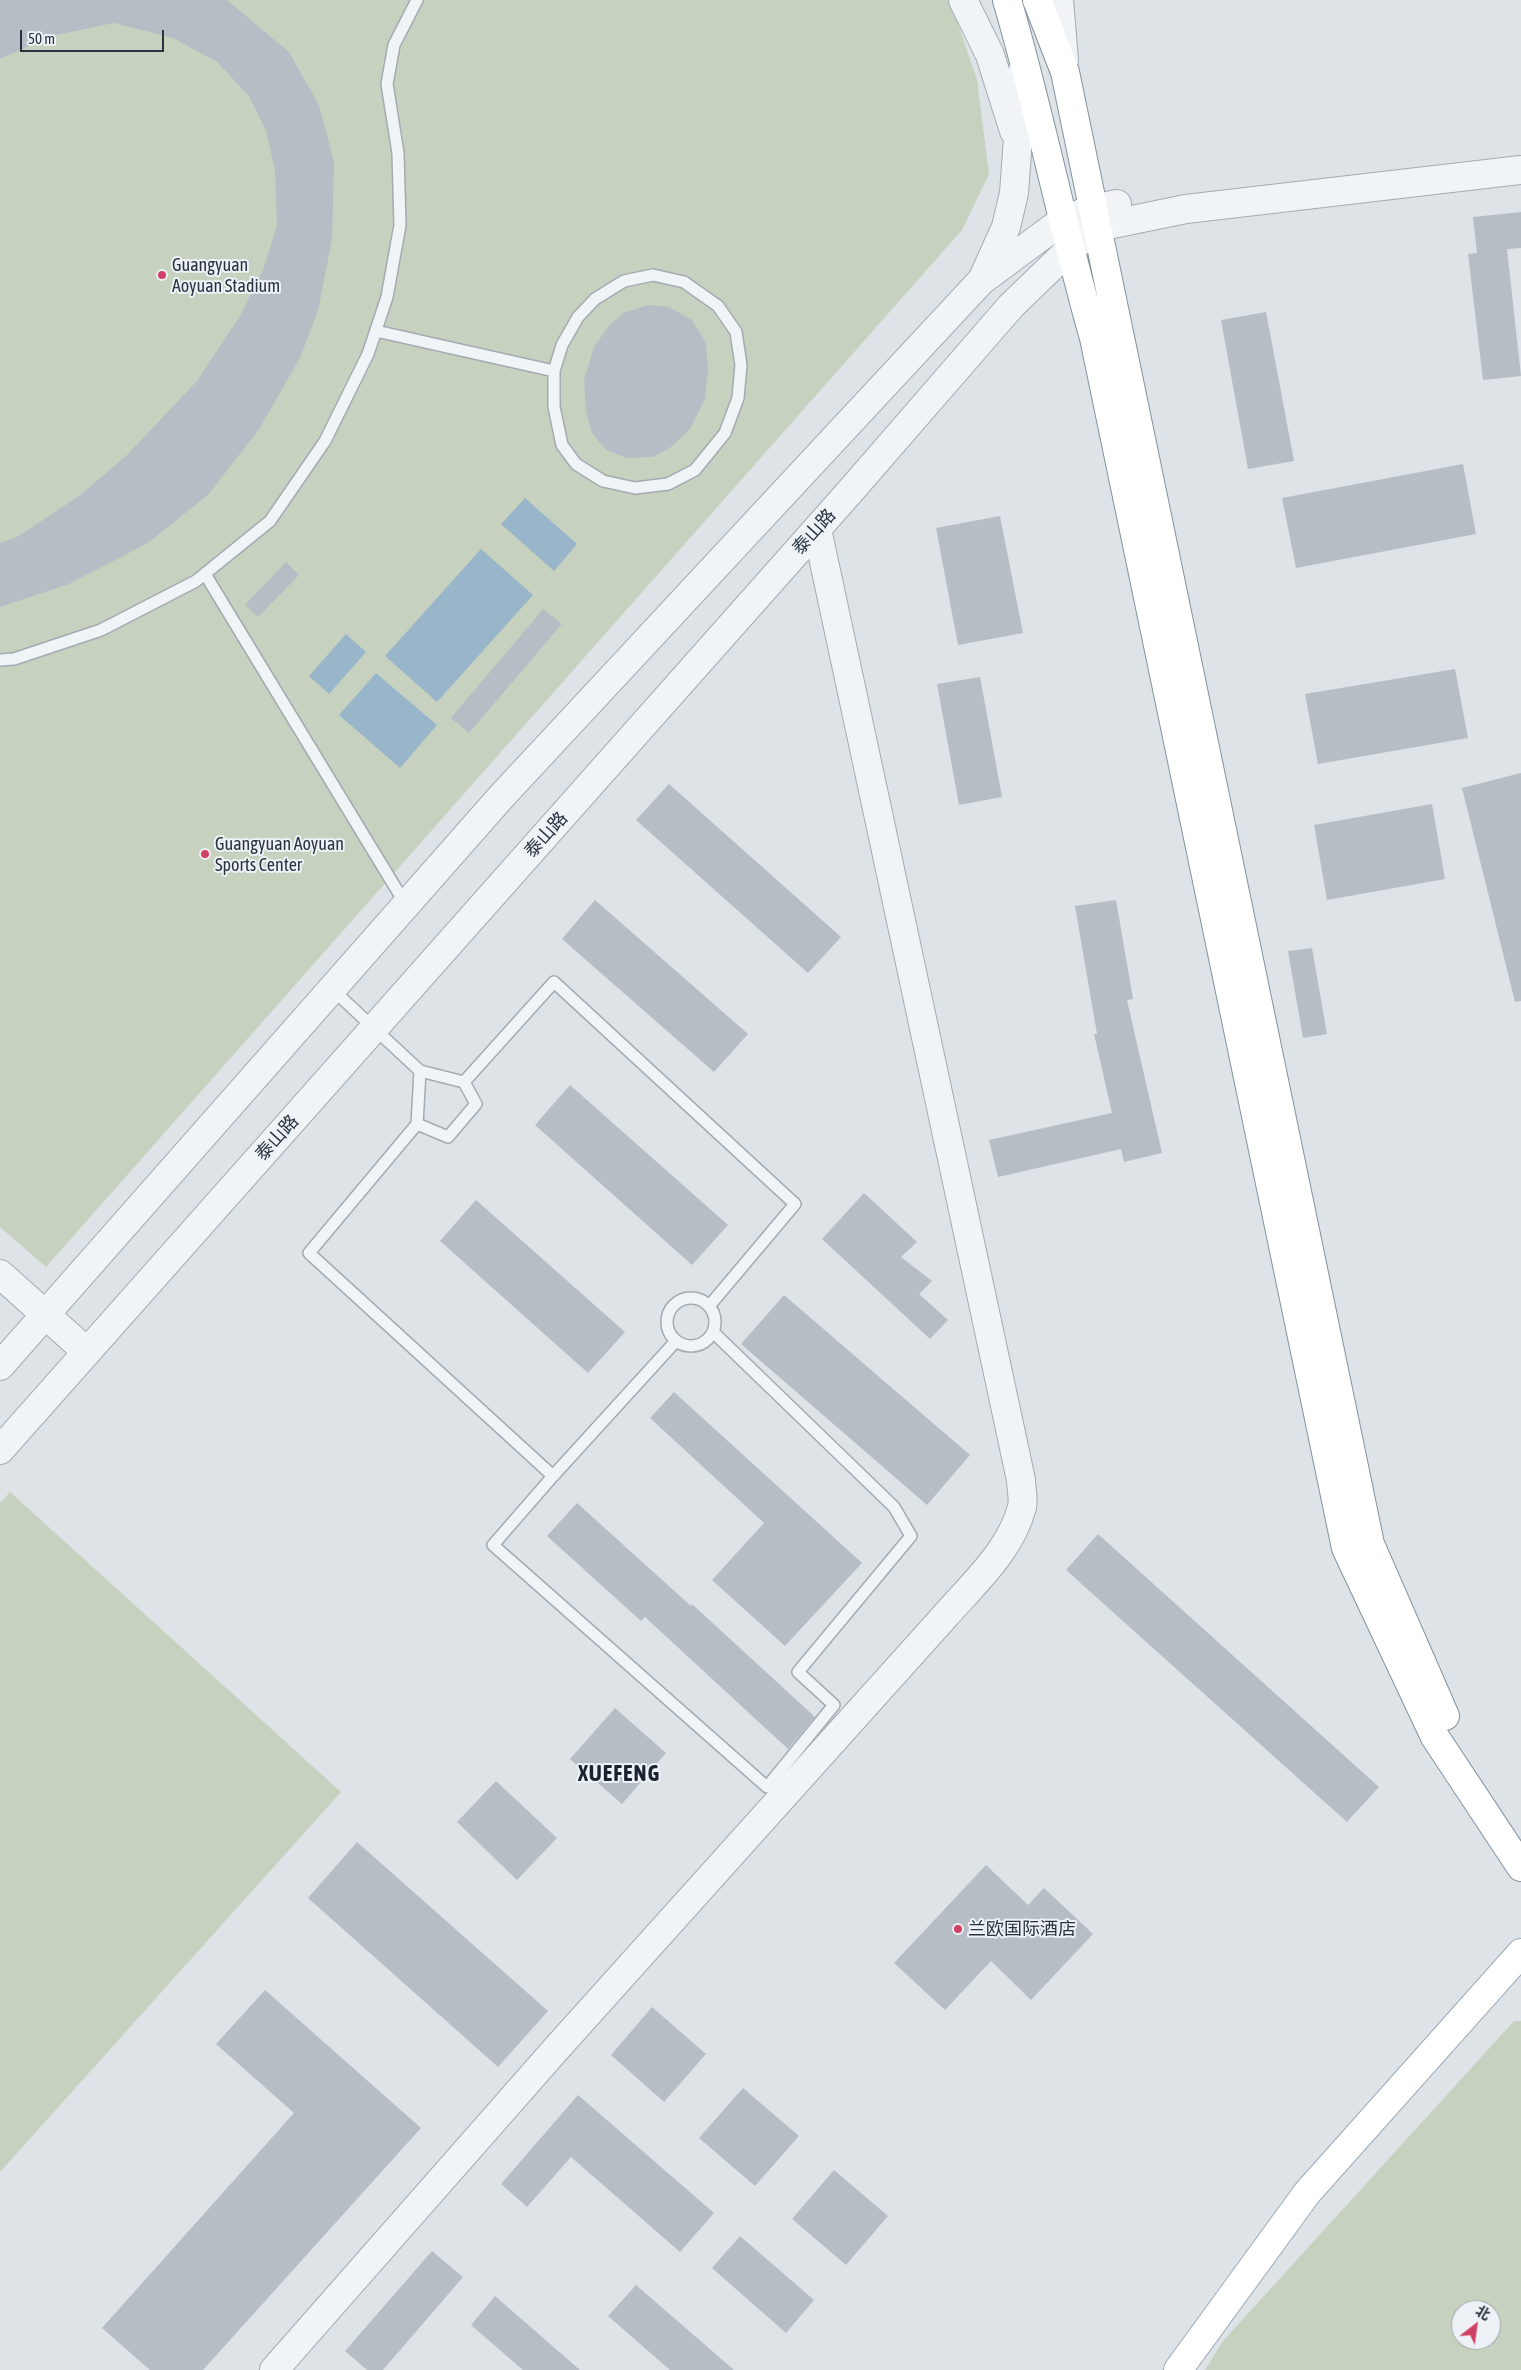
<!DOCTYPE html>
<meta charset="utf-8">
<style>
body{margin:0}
#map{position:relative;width:1521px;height:2370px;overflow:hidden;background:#dee3e8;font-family:"Asap Condensed","Noto Sans SC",sans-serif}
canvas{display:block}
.north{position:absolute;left:1451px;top:2300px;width:50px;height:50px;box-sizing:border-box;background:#eef2f6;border:1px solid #9ea6ad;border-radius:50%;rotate:30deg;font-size:14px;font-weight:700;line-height:20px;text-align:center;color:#27333f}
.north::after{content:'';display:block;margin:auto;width:18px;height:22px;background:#d04166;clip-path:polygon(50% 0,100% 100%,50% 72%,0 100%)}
.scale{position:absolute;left:20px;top:30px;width:144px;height:22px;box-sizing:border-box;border:2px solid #27333f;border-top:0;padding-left:6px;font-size:15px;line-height:18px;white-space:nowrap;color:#27333f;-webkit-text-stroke:4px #eef2f6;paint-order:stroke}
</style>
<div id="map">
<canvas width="1521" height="2370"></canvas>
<div class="north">北</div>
<div class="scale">50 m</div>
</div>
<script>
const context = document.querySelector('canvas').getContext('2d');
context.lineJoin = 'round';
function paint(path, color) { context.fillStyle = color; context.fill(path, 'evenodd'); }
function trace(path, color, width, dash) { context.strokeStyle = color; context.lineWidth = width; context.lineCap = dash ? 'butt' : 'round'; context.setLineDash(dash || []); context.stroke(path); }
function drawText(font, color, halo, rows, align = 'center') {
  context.font = font + ' "Asap Condensed","Noto Sans SC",sans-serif'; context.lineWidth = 4; context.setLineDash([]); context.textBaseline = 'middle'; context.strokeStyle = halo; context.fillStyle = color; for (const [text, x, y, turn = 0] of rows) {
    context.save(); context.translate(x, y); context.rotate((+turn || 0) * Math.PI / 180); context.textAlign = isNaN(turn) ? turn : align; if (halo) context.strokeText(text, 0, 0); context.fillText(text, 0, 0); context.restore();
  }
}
paint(new Path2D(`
 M0,0H950L977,80L989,174L962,230L46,1267L0,1227Z
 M10,1492L341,1792L0,2172V1503Z
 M1514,2021H1521V2370H1205L1223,2341ZM1461,2310H1491V2340H1461Z`), '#c6d2bf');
paint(new Path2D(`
 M525,498L577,544L554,571L501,524Z
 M481,549L533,595L437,702L385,656Z
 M346,634L366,652L329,694L309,676Z
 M376,673L437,725L400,768L339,715Z`), '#99b5c9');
paint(new Path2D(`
 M0,0H227L289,52L319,105L334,162L332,239L318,311L300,358L259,429L209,494L148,543L69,584L0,607V543L19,536L79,496L127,455L197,381L240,316L263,270L277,226L275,170L266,131L249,96L217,62L173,38L114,23L51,36L0,59Z
 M1521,212V248L1507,249L1521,376L1483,380L1468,254L1477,253L1473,217Z
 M648,305L669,307L692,320L706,343L708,370L705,399L690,429L671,447L653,457L627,458L606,450L592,433L586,411L584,380L594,347L608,327L623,313Z
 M1266,312L1294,461L1248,469L1221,320Z
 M1463,464L1476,534L1296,568L1282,498Z
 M1000,516L1023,633L958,645L936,528Z
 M286,562L299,575L258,617L245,605Z
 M543,609L562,624L469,733L451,718Z
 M1455,669L1468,738L1318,764L1305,694Z
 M980,677L1002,797L959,805L937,684Z
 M1521,773V1001L1515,1002L1462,788Z
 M669,784L841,937L808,973L636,820Z
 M1432,804L1445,879L1327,900L1314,825Z
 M595,900L748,1034L714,1072L562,939Z
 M1116,900L1133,999L1127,1000L1162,1153L1124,1162L1121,1149L998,1177L989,1140L1112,1113L1094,1034H1097L1075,906Z
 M1312,948L1327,1034L1303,1038L1288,951Z
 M570,1085L728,1225L692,1265L535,1125Z
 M864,1193L917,1242L901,1257L932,1281L919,1294L948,1320L930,1339L822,1239Z
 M476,1200L625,1332L588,1373L440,1241Z
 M784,1295L970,1455L927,1505L741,1344Z
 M674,1392L862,1563L785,1646L712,1580L764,1523L650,1418Z
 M577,1503L691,1606L692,1604L815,1717L788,1749L645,1617L641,1621L547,1536Z
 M1098,1534L1379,1787L1347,1822L1066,1570Z
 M615,1708L666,1753L622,1804L570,1759Z
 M496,1781L557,1838L517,1880L457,1822Z
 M357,1842L548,2011L498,2067L308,1898Z
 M986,1865L1028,1905L1044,1888L1093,1934L1031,2000L991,1961L945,2010L894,1963Z
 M265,1990L421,2128L203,2370H150L102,2328L294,2113L216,2044Z
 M652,2007L706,2054L664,2102L611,2055Z
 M743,2088L799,2136L755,2186L699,2138Z
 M578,2095L714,2213L680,2252L571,2157L527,2207L501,2184Z
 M834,2170L888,2216L846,2265L792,2219Z
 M740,2236L814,2300L786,2333L712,2268Z
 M432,2251L463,2277L383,2370H367L345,2351Z
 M636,2285L734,2370H670L608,2316Z
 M495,2296L580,2370H523L471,2325Z`), '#b6bdc5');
const service = new Path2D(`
 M653,275L684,282L718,306L736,332L741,365L738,398L725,433L695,470L668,484L635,488L603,481L576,464L562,445L554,407V371L562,345L578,317L595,299L624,281Z
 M376,331L554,371
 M205,574L406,905
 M0,660L14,659L101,630L196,581L270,521L325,441L368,354L387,297L400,225L398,153L387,84L394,45L417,0
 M332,989L420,1071
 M417,1124L420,1071L464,1082
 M667 1322a24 24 0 1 1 48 0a24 24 0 1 1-48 0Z
 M676,1341L553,1476L309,1253L417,1124L448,1137L476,1104L464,1082L554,982L795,1204L710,1305
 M553,1476L493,1545L767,1787L834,1705L798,1672L911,1536L894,1507L713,1332`);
const tertiary = new Path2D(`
 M963,0L990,55L1014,131
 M1059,0L1064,60
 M983,278L1006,227L1014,193L1023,70
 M0,1274L87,1352
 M0,1366L501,797L981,281L1062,221L1092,209L1117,204
 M0,1450L847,495L1011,306L1069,250L1098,227L1186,209L1521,170
 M274,2370L557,2048L946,1615C974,1583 1011,1550 1022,1507C1024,1499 1021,1488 1021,1480L817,529`);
const primary = new Path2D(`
 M1178,2370L1307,2193L1521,1953`);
const trunk = new Path2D(`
 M1007,0C1040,112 1062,226 1094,338L1346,1548L1435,1737L1521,1867
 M1037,0L1065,72L1370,1544L1445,1716`);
trace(service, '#a3abb2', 14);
trace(tertiary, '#a3abb2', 30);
trace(primary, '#9ea9b4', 30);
trace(trunk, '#86929f', 30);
trace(service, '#f1f4f6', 11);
trace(tertiary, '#f1f4f6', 28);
trace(primary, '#fff', 28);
trace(trunk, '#fff', 28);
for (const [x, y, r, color] of [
 [162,275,5,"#d04166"],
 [205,854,5,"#d04166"],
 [958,1929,5,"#d04166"]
]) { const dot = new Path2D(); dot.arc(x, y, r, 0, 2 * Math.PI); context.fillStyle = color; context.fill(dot); trace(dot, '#eef2f6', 2); }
drawText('18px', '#27333f', '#eef2f6', [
 ["Guangyuan",172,265],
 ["Aoyuan Stadium",172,286],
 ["Guangyuan Aoyuan",215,844],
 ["Sports Center",215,865],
 ["兰欧国际酒店",968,1929]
], 'left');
drawText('18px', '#27333f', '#eef2f6', [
 ["泰山路",814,532,-48],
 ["泰山路",546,835,-48],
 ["泰山路",277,1138,-48]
]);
context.letterSpacing = '1px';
drawText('bold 22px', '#1a2430', '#eef2f6', [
 ["XUEFENG",619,1774]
]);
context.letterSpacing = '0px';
</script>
